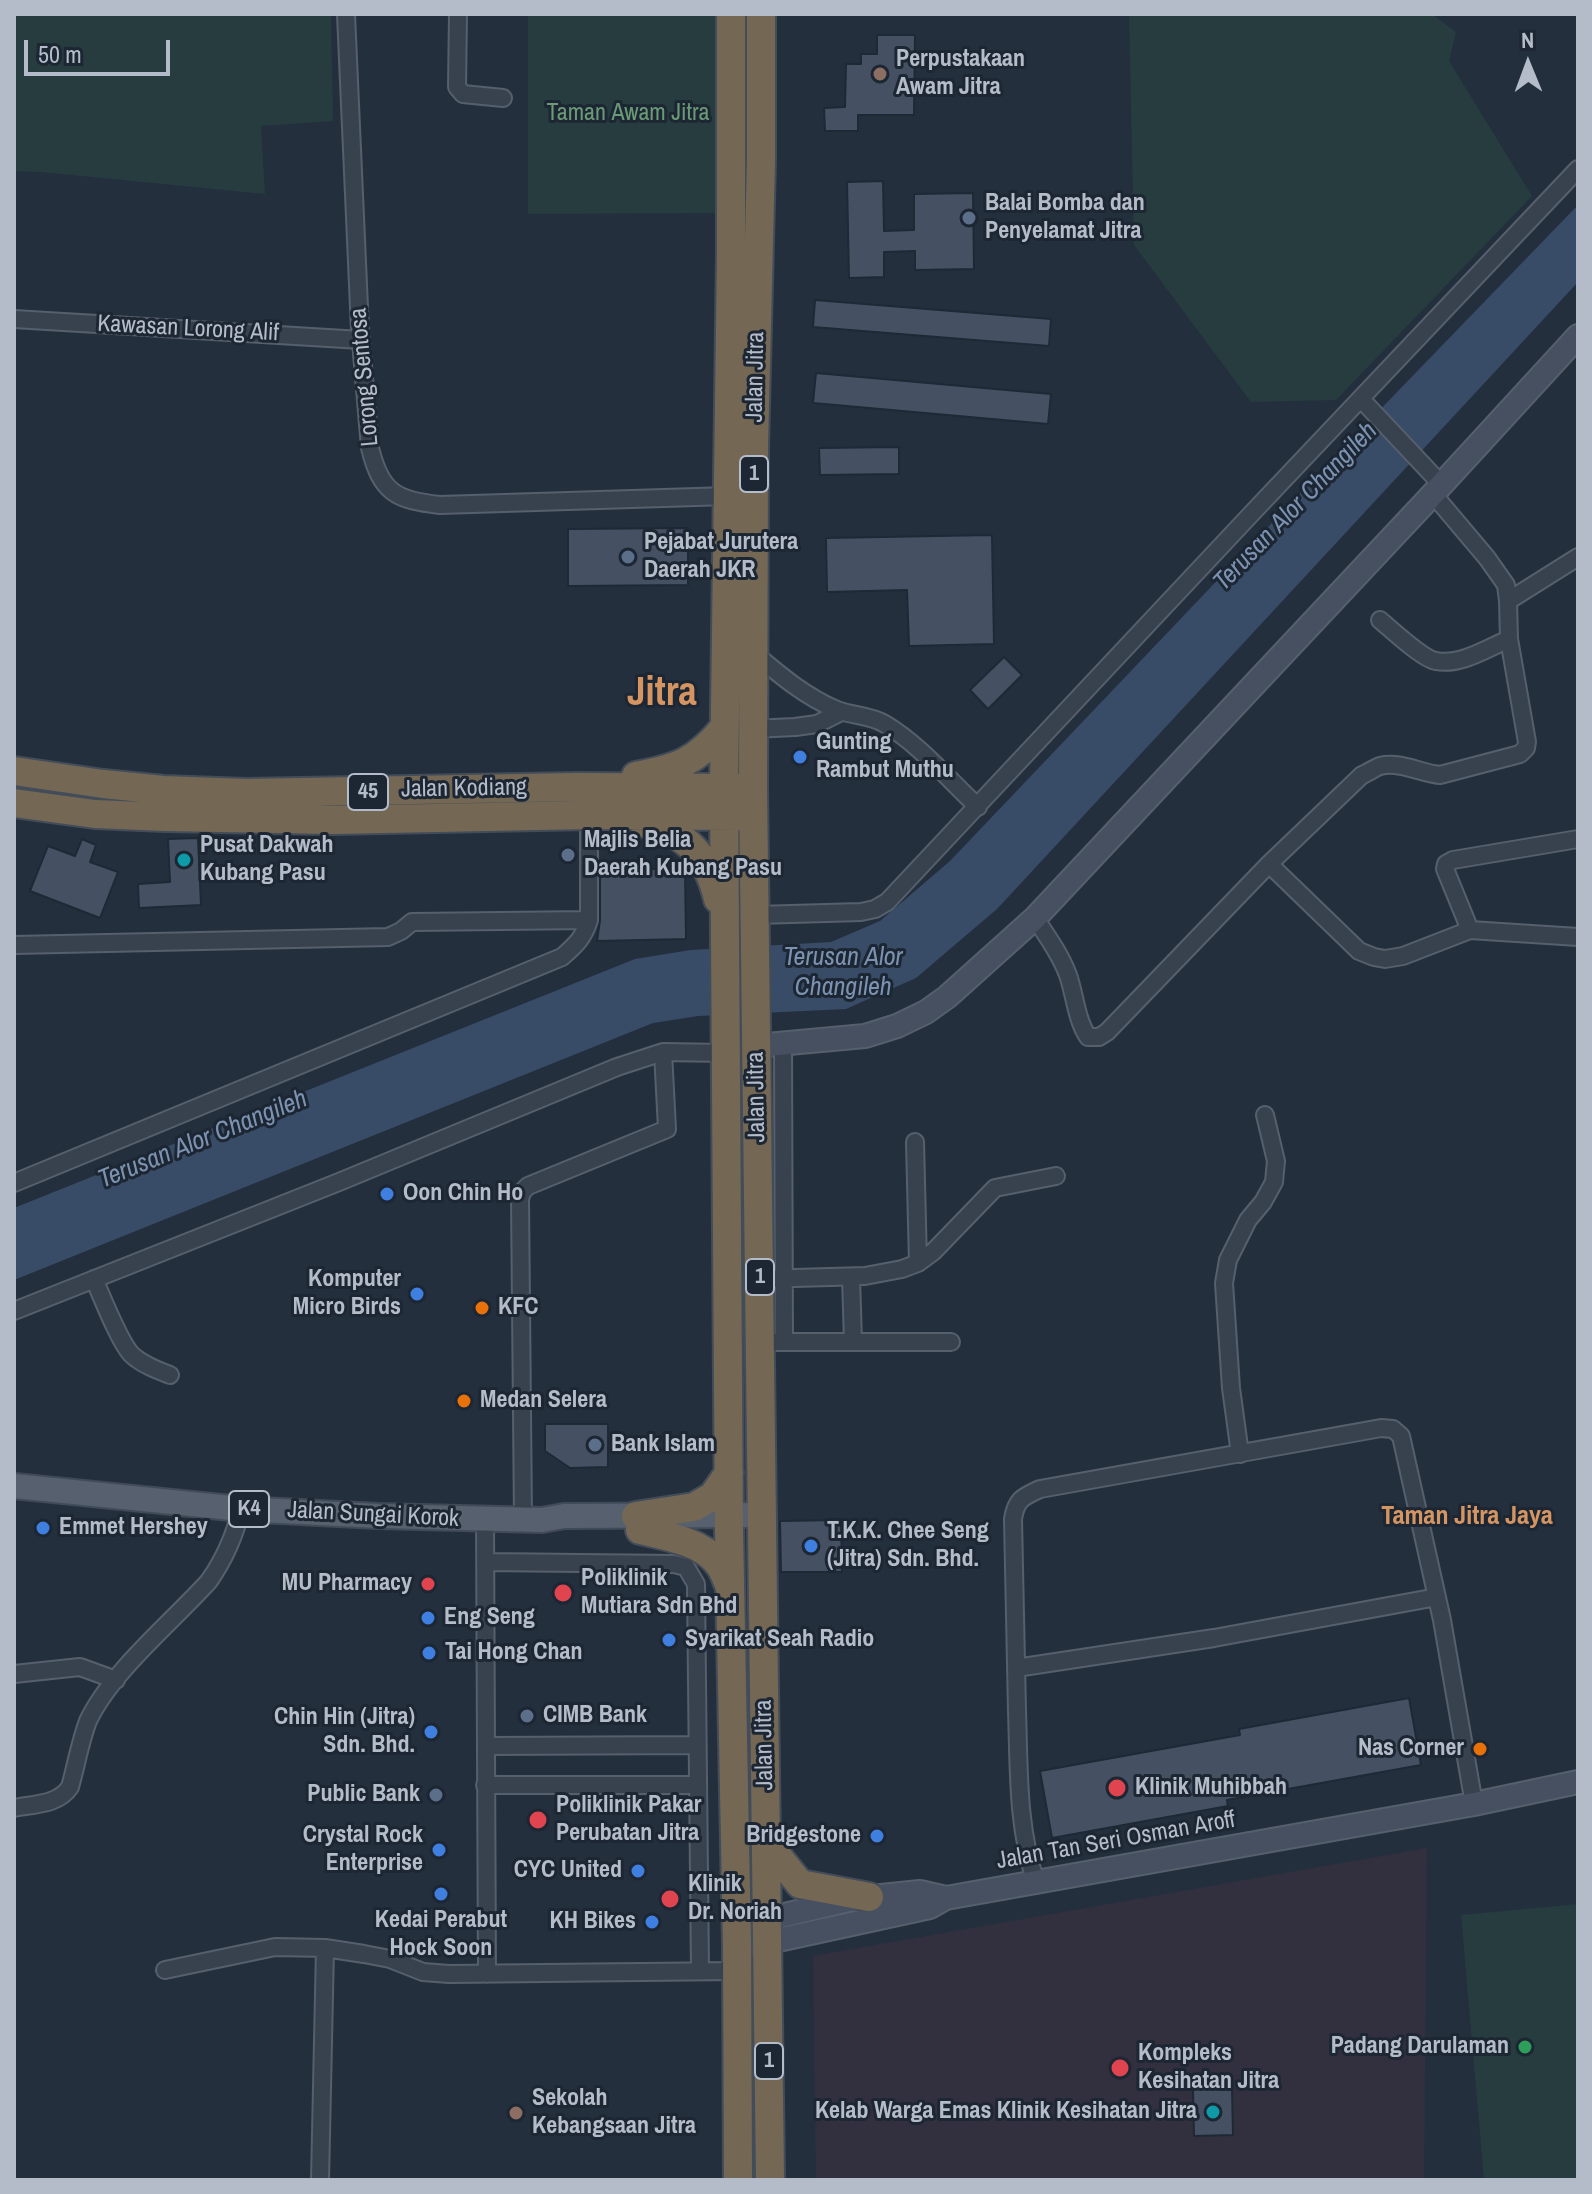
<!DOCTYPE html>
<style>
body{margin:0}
#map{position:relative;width:1592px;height:2194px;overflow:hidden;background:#242f3e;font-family:"Archivo Narrow",sans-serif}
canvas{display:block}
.frame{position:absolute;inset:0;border:16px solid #b4bcc9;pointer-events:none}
.north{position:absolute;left:1488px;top:24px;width:80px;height:80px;-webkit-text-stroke:6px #1d2633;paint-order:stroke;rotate:359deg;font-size:22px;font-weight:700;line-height:32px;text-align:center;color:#b4bcc9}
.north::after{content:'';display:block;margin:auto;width:28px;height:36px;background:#b4bcc9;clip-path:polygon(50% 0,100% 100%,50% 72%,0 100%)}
.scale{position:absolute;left:24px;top:40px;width:146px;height:36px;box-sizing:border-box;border:4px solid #b4bcc9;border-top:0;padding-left:10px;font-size:24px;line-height:28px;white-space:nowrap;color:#b4bcc9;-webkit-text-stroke:6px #1d2633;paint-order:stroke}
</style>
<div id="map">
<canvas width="1592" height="2194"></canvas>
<div class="frame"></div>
<div class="north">N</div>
<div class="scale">50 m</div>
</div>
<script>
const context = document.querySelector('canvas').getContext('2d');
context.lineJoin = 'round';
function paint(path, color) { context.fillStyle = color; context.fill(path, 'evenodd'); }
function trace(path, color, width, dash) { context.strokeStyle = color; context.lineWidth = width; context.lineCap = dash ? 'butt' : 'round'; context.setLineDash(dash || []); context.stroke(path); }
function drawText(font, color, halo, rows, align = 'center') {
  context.font = font + ' "Archivo Narrow",sans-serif'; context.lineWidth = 6; context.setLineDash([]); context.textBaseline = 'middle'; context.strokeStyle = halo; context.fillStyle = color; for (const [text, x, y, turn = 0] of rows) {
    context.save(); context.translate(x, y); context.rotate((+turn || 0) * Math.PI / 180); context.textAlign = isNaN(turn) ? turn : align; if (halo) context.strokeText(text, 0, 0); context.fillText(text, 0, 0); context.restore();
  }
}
paint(new Path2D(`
 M1427,1848L1424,2180H816L813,1956Z`), '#32303f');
paint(new Path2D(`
 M14,14H331L333,121L261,126L265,194L41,172L14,171Z
 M528,14H727V213L528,214Z
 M1129,14H1432L1456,32L1449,61L1532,196L1336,400L1251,402L1134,245Z
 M1578,1904V2180H1484L1461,1915Z`), '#263c3f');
paint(new Path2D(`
 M1578,205V282L997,909L916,978L846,1009L698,1016L653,1023L14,1280V1208L635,959L691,950L831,942L880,921L950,861L1370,420Z`), '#394c67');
const building = new Path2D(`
 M877,35H915L914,115H858V131H825L824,108L845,107L846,64H861V54H877Z
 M883,181L884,231L914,230V194L973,193L974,269L915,270V251L884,252V277L849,278L847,182Z
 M815,300L1051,319L1049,346L813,327Z
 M816,373L1051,394L1048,424L813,403Z
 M899,447V474L820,475L819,448Z
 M688,528V585L568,586V529Z
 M992,535L994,644L909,646L907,590L827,592L826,538Z
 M1004,657L1022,675L988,709L970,690Z
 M198,838L201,905L139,908L138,884L170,882L168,839Z
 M82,839L96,845L90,862L118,872L100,918L30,891L48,846L75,856Z
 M600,869H685L686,939L597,941L600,920Z
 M545,1424H608V1467L570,1468L545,1451Z
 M841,1520L842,1572H781L780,1521Z
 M1409,1698L1421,1765L1227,1800L1228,1806L1052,1838L1040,1771L1240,1735L1239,1729Z
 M1232,2088L1233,2135L1194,2136L1193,2089Z`);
paint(building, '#455162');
trace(building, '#1f2835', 2);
const street = new Path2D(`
 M346,14L360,330L370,448C381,493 396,500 440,505L728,496
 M458,14L457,87L463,94L503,98
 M14,319L361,340
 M1361,399L1441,484
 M1508,601L1578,557
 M1380,620C1392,630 1423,659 1436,661C1460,666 1488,648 1509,639
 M755,654C781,676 806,697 837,710C853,716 870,715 885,724C920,745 948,779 978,807
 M753,729L795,727L817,724L841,712
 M1269,864L1359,951L1374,957L1385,959L1403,956L1470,930L1578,937
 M756,915L861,912L875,909L887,902L1254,511L1578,169
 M1035,918C1047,936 1060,954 1068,975C1075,995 1076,1019 1088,1037H1099L1107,1032L1269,864L1362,775C1368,773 1374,768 1380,766C1400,761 1420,773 1440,775L1520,754L1526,748L1527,742L1509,639L1508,601L1506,585L1487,558L1433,494
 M1470,930L1445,869L1446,864L1453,860L1578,839
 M14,945L388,937L401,931L412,922L589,920
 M783,1044L784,1342
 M915,1142L918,1263
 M14,1183L562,957C576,945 584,937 589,920V815
 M851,1277L853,1342
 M94,1279C102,1297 119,1341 131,1354C141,1364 157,1370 170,1375
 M760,1279L865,1276L902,1269L918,1263L933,1252L995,1188L1056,1176
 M14,1311L339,1182L617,1067L663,1052L726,1053
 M774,1342H951
 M1240,1454L1231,1388L1224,1283L1228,1260L1248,1220L1263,1202L1274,1182L1276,1161L1265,1115
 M523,1519L520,1199L522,1192L528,1186L667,1129L663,1052
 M485,1520L487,1974
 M486,1562L674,1564L686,1567L696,1584L700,1971
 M1016,1668L1214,1638L1437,1597
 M14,1674L80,1667L116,1680
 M486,1746L697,1745
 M485,1785H697
 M14,1808C34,1804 58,1805 70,1787C76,1766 80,1742 88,1721C111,1672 172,1622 209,1581C225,1558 235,1535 241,1509
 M1036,1882C1017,1828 1019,1767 1017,1711C1016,1647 1014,1583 1013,1519C1016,1500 1022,1497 1040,1489L1381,1428L1393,1429L1401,1436L1442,1620L1474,1804
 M165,1970L275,1947L325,1948L364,1954L390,1959L423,1972L449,1974L737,1971
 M320,2180L325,1948`);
const secondary = new Path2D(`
 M756,1046L865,1036L897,1026L926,1012L947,997L1035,918L1433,494L1578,336
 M751,1920L768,1919L852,1899L920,1892L946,1898
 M737,1945L769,1942L930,1907L946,1898L1474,1804L1578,1782`);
const primary = new Path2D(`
 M14,1486L241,1509L378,1516L542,1520L564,1516L762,1515`);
const highway = new Path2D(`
 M731,14V252L724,788L729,1530L737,1945L738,2180
 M761,14V159L754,446L753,788L770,2180
 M14,771L103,784L163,790L246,793L576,787L740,788
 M636,776C678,768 696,762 724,728
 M14,803L95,814L165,817L333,820L589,815L741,816
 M644,823C687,833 708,856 718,899
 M636,1516L694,1507L713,1496L729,1473
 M640,1530C665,1536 700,1541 717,1562C723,1568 726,1578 729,1585
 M767,1837L779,1858L800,1884L869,1897`);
trace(street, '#565f6c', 20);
trace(secondary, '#565f6c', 26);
trace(primary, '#414a57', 28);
trace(highway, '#434c59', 32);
trace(street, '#38414e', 16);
trace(secondary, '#465061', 22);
trace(primary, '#56606e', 24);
trace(highway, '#746855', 28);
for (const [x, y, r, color] of [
 [880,74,8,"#8d6e63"],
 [969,218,8,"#5c6f8a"],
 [628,557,8,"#5c6f8a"],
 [800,757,8,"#3f7fe0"],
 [568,855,8,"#5c6f8a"],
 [184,860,8,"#0f9aa8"],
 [387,1194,8,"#3f7fe0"],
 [417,1294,8,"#3f7fe0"],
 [482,1308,8,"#e8710a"],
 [464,1401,8,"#e8710a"],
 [595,1445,8,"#5c6f8a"],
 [43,1528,8,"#3f7fe0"],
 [811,1546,8,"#3f7fe0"],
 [428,1584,8,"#e0444e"],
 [563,1593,10,"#e0444e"],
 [428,1618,8,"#3f7fe0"],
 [669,1640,8,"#3f7fe0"],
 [429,1653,8,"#3f7fe0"],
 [527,1716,8,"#5c6f8a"],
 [431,1732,8,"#3f7fe0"],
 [1480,1749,8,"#e8710a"],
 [1117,1788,10,"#e0444e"],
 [436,1795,8,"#5c6f8a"],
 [538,1820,10,"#e0444e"],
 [877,1836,8,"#3f7fe0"],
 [439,1850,8,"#3f7fe0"],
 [638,1871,8,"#3f7fe0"],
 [441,1894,8,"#3f7fe0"],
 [670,1899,10,"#e0444e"],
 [652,1922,8,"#3f7fe0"],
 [1525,2047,8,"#2e9e5b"],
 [1120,2068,10,"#e0444e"],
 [1213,2112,8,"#0f9aa8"],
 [516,2113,8,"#8d6e63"]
]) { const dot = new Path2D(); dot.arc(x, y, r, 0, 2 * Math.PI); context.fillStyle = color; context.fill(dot); trace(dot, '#1d2633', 3); }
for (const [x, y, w] of [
 [754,474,28],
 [368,792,40],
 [760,1277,28],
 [249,1509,40],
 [769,2061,28]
]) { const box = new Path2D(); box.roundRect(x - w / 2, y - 18, w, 36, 6); context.fillStyle = '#1d2633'; context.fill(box); trace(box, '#b4bcc9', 2); }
drawText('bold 22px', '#b4bcc9', null, [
 ["1",754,474],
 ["45",368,792],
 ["1",760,1277],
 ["K4",249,1509],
 ["1",769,2061]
]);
drawText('bold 24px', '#b4bcc9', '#1d2633', [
 ["Perpustakaan",896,60],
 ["Awam Jitra",896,88],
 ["Balai Bomba dan",985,204],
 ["Penyelamat Jitra",985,232],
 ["Pejabat Jurutera",644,543],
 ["Daerah JKR",644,571],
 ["Gunting",816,743],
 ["Rambut Muthu",816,771],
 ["Majlis Belia",584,841],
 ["Daerah Kubang Pasu",584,869],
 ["Pusat Dakwah",200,846],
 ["Kubang Pasu",200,874],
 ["Oon Chin Ho",403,1194],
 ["Komputer",401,1280,"right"],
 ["Micro Birds",401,1308,"right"],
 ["KFC",498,1308],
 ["Medan Selera",480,1401],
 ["Bank Islam",611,1445],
 ["Emmet Hershey",59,1528],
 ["T.K.K. Chee Seng",827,1532],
 ["(Jitra) Sdn. Bhd.",827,1560],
 ["Poliklinik",581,1579],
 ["Mutiara Sdn Bhd",581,1607],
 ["MU Pharmacy",412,1584,"right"],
 ["Eng Seng",444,1618],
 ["Syarikat Seah Radio",685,1640],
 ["Tai Hong Chan",445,1653],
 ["CIMB Bank",543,1716],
 ["Chin Hin (Jitra)",415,1718,"right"],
 ["Sdn. Bhd.",415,1746,"right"],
 ["Nas Corner",1464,1749,"right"],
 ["Klinik Muhibbah",1135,1788],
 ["Public Bank",420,1795,"right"],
 ["Poliklinik Pakar",556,1806],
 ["Perubatan Jitra",556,1834],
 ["Crystal Rock",423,1836,"right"],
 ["Enterprise",423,1864,"right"],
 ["Bridgestone",861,1836,"right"],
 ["CYC United",622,1871,"right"],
 ["Klinik",688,1885],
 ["Dr. Noriah",688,1913],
 ["Kedai Perabut",441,1921,"center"],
 ["Hock Soon",441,1949,"center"],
 ["KH Bikes",636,1922,"right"],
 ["Padang Darulaman",1509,2047,"right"],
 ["Kompleks",1138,2054],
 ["Kesihatan Jitra",1138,2082],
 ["Sekolah",532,2099],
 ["Kebangsaan Jitra",532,2127],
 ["Kelab Warga Emas Klinik Kesihatan Jitra",1197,2112,"right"]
], 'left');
drawText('24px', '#6b9a76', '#1d2633', [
 ["Taman Awam Jitra",628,114]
]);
drawText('24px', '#b4bcc9', '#1d2633', [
 ["Kawasan Lorong Alif",188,329,3],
 ["Lorong Sentosa",365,377,-95],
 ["Jalan Jitra",756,377,-89],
 ["Jalan Kodiang",464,789,-1],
 ["Jalan Jitra",757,1097,-91],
 ["Jalan Sungai Korok",373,1515,3],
 ["Jalan Jitra",765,1745,-91],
 ["Jalan Tan Seri Osman Aroff",1116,1841,-10]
]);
drawText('italic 26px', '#7c92b1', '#1d2633', [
 ["Terusan Alor Changileh",1296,507,-46],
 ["Terusan Alor",843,958],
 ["Changileh",843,988],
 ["Terusan Alor Changileh",203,1140,-22]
]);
drawText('bold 26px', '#d59563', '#1d2633', [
 ["Taman Jitra Jaya",1467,1517]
]);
drawText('bold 40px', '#d59563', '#1d2633', [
 ["Jitra",662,694]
]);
</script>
